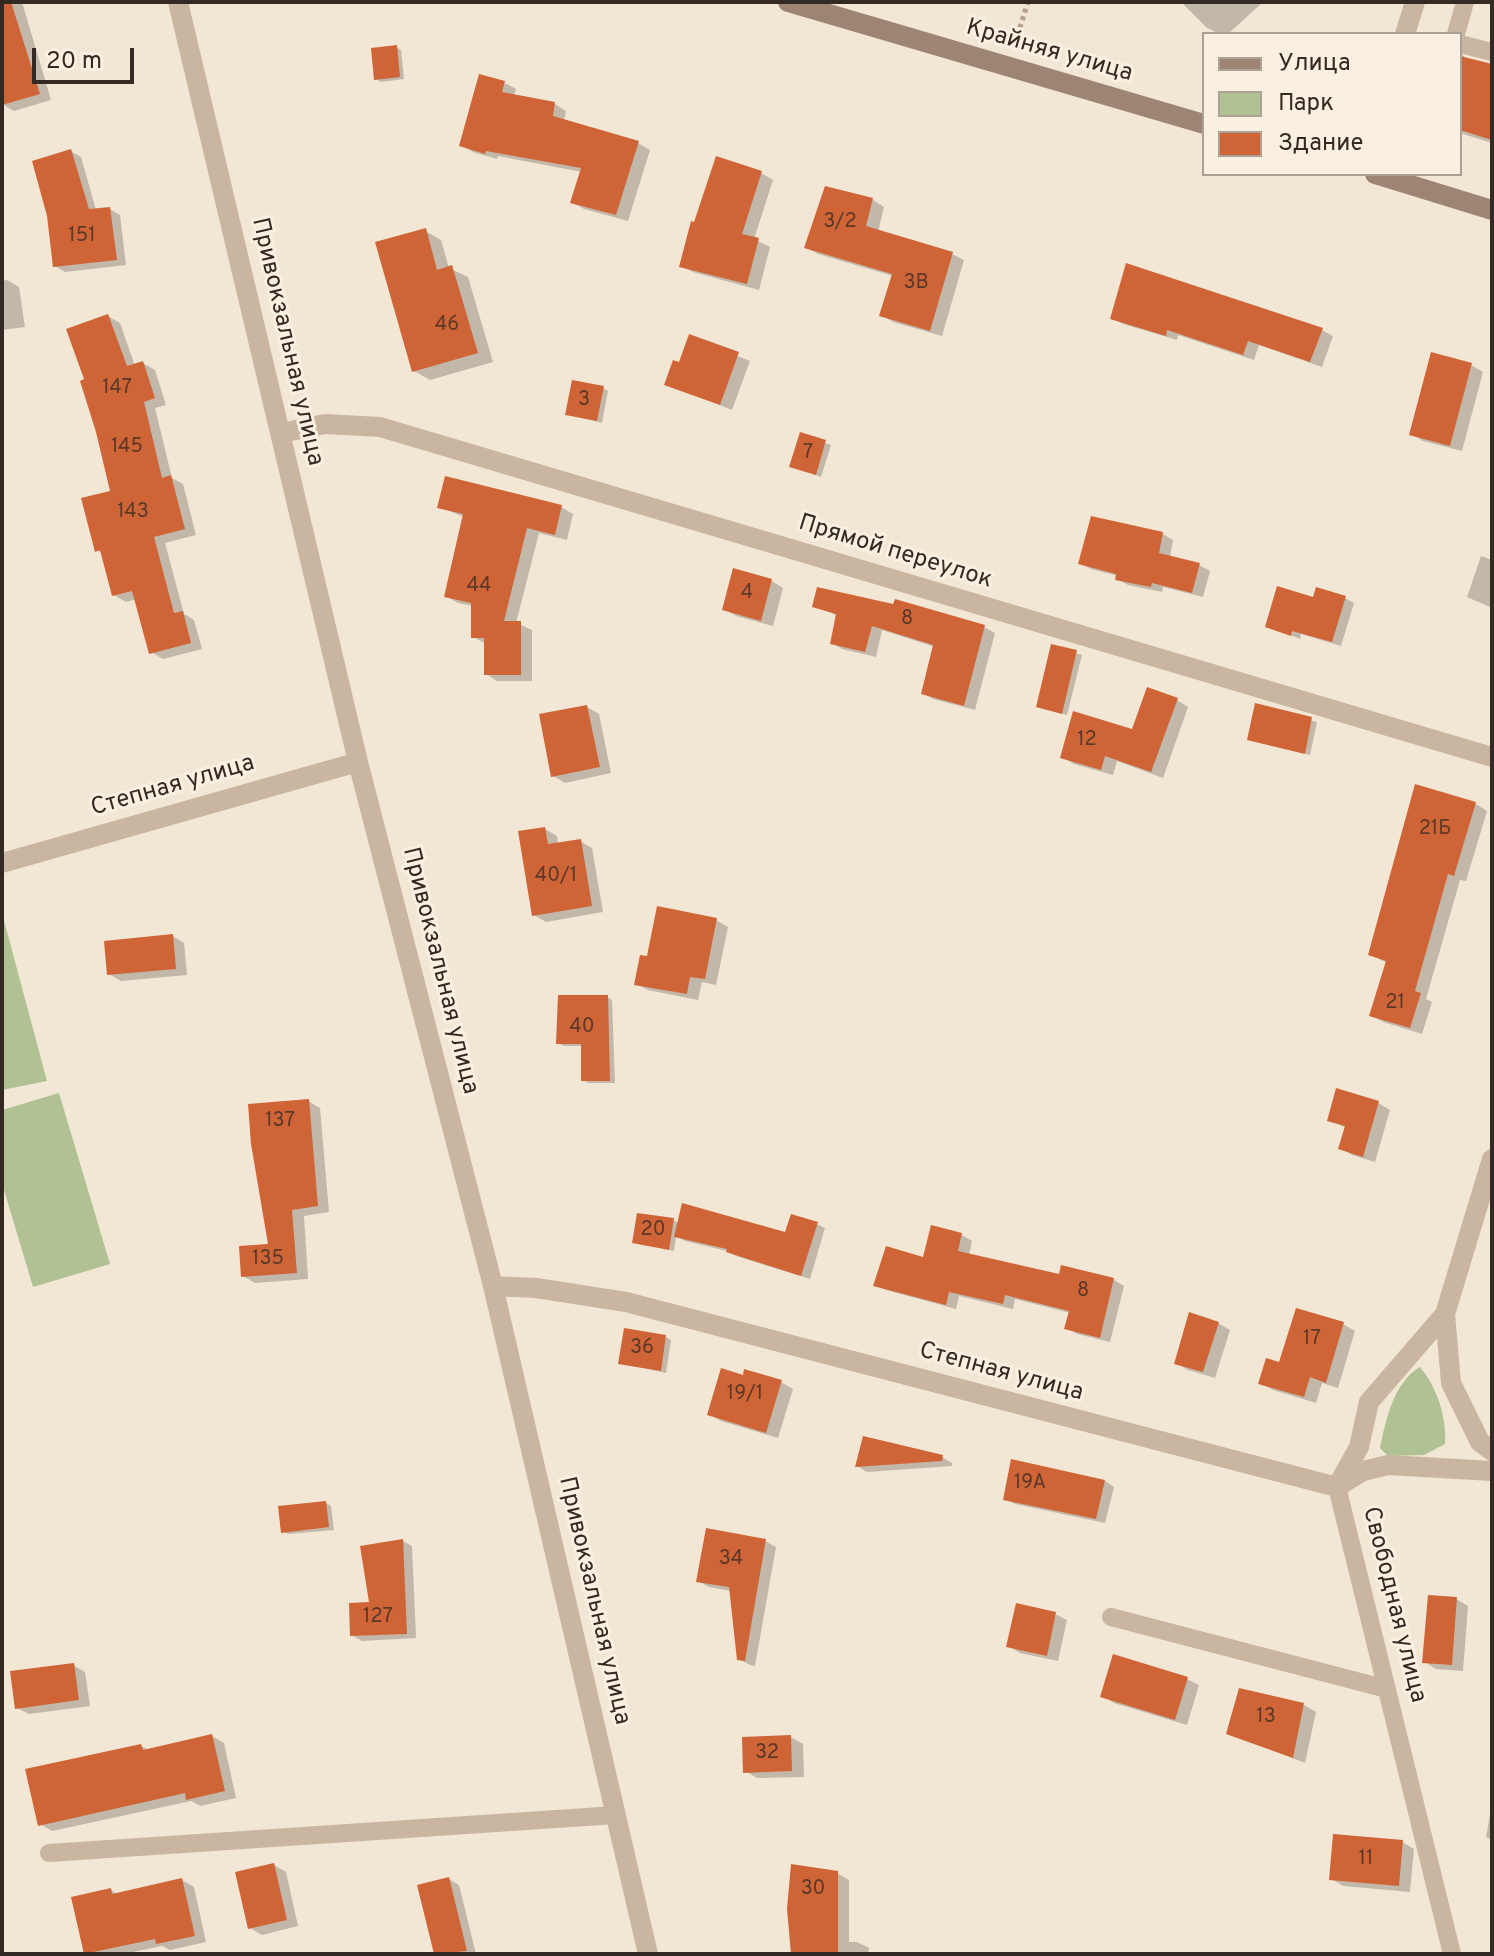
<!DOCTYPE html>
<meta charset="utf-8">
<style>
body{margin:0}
#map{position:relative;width:1494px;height:1956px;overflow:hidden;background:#f2e6d5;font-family:Overpass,sans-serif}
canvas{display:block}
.frame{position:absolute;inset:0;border:4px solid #342a24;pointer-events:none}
.legend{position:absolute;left:1202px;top:32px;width:260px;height:144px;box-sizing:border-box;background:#faf0e1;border:2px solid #aba195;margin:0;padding:10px 14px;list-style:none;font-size:24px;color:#342a24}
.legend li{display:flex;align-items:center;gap:16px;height:40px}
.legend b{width:40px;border:2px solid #aba195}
.scale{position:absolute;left:32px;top:48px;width:102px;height:36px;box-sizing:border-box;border:4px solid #342a24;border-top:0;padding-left:10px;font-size:24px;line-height:28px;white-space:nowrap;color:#342a24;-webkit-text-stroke:6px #faf0e1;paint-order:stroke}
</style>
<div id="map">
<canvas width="1494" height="1956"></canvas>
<div class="frame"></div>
<ul class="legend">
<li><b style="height:10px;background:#9e8472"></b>Улица</li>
<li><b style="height:22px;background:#b0c294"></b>Парк</li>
<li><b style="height:22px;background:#cf6436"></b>Здание</li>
</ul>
<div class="scale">20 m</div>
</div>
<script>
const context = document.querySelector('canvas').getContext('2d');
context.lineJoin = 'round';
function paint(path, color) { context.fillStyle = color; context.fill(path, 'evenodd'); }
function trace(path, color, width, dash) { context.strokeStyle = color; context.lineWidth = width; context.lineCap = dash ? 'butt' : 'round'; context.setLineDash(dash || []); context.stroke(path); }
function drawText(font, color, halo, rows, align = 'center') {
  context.font = font + ' Overpass,sans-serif'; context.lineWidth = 6; context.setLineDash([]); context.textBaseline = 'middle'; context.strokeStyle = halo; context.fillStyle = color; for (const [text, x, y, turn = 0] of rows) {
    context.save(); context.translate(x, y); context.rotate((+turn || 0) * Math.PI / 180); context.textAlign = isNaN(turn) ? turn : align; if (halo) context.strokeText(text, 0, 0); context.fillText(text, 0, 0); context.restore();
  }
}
paint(new Path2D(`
 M2,913L47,1081L2,1090Z
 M59,1093L110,1264L33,1287L2,1183V1110Z
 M1420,1367C1437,1387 1447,1418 1445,1444L1424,1455L1388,1456L1380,1448C1386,1419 1394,1382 1420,1367Z`), '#b0c294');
paint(new Path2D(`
 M2,2H22L51,100L14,111L2,104Z
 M1181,2H1263L1228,34H1219L1206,27Z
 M396,47L401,50L404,79L381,82L376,79Z
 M1460,53L1468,60L1492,65V143L1460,133Z
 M505,83L516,89L514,96L555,104L566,111L564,121L638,143L650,150L628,221L584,209L572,202L582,172L498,156L497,159L473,152L461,145Z
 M70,151L81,157L96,210L110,209L120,215L126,265L65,272L55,266Z
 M717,159L761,173L773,180L754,239L770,247L759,290L693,272L681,266Z
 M826,189L873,200L884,207L878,232L952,254L964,260L942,336L893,322L881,315L893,276L818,254L806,247Z
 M425,231L441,240L449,268L468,277L493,362L430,380L414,371Z
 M7,280L19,287L25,327L2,330V281Z
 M108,316L120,323L135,366L143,363L155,370L166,405L155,408L172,478L183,484L196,535L165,543L184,614L194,620L202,649L163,659L151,652L137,599L126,602L114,595L103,554L97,550L112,492L87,381Z
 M1112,318L1322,330L1333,336L1322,367L1259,345L1254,360L1178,335L1177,340L1123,324Z
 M690,337L750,361L732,410L667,384L680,364Z
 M1471,365L1483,372L1462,451L1423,441L1411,434Z
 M603,388L608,391L602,423L567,414Z
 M801,434L831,445L821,477L792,466Z
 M440,507H561L573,514L567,540L539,533L516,623L532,630V681H497L486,674V644L473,637V606L458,603L446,596L464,517Z
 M1092,518L1163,534L1173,540L1170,557L1199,565L1210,571L1203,597L1163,587L1162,592L1128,585L1117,579L1118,576L1091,569L1080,563Z
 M1481,556L1492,560V608L1467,597Z
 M735,571L772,581L783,588L773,626L736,616L724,609Z
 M1345,598L1354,603L1341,646L1301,634L1300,639L1267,626L1314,600Z
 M815,606L984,627L995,633L975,710L933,699L923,693L935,647L882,630L876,657L842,649L832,643L838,616Z
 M1053,646L1082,655L1067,715L1038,706Z
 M1177,700L1188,707L1163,778L1117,761L1113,775L1074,764L1062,757L1133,732Z
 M1256,706L1317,722L1310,755L1249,739Z
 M587,707L599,714L611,773L565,783L553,776Z
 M1416,786L1476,804L1487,811L1466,881L1460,880L1426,999L1432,1002L1422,1034L1383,1022L1371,1015L1387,963L1370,954Z
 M545,829L557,836L558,845L580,841L592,848L603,912L546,922L534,915Z
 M716,920L728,927L716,985L702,982L698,1000L648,990L636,984L649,958Z
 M173,936L184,943L187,975L121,981L109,974Z
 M607,997L612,1000L615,1083H588L583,1080V1046H564L558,1043Z
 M308,1101L320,1108L329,1212L304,1216L308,1279L255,1283L243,1276L270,1246Z
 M1378,1103L1390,1110L1375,1162L1352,1155L1340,1148L1346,1128L1329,1120Z
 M673,1220L680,1224L786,1234L817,1224L825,1228L810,1279L736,1256L727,1251L685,1241L676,1236L674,1251L634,1242Z
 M932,1228L962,1235L972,1241L969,1255L1060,1276L1063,1268L1114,1280L1124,1286L1110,1342L1077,1334L1067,1328L1070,1313L1015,1299L1013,1309L959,1296L956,1309L886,1290L876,1285L924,1259Z
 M1218,1323L1230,1330L1215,1378L1188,1370L1176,1363Z
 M1343,1324L1355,1331L1338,1388L1322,1383L1316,1403L1273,1390L1261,1383L1280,1365Z
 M666,1337L671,1340L666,1373L620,1363Z
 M744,1377L781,1382L793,1389L778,1438L721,1421L709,1414Z
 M942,1457L952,1463V1466L867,1472L857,1466Z
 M1013,1461L1105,1481L1114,1487L1105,1523L1015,1504L1005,1499Z
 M326,1503L331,1506L334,1530L288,1534L283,1531Z
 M403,1541L412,1546L416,1638L362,1641L352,1635Z
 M765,1541L776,1547L755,1666L750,1665L739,1659L731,1591L709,1587L698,1581Z
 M1456,1599L1468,1606L1463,1671L1436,1669L1425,1662Z
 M1055,1614L1067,1620L1058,1661L1020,1653L1009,1646Z
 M73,1665L85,1672L90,1706L29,1714L17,1708Z
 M1187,1679L1199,1685L1187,1725L1114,1703L1103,1696Z
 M1240,1690L1304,1705L1316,1712L1305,1763L1229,1733Z
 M212,1736L224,1743L236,1798L200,1806L191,1801L52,1831L40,1824L141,1746L149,1750Z
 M791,1737L803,1744L804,1777L757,1778L745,1771Z
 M1492,1803V1840L1486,1837Z
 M1402,1842L1414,1849L1410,1892L1343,1886L1332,1879Z
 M274,1865L286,1872L298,1926L262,1935L250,1928Z
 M837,1873L849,1880V1942H857L869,1948L868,1954H793Z
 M449,1879L459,1885L476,1954H436L419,1886Z
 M182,1880L194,1887L206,1942L170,1950L162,1946L124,1954L86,1953L111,1890L118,1895Z`), '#0003');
paint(new Path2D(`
 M2,2H11L40,94L2,105Z
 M397,45L400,77L374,80L371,48Z
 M1460,56L1492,64V140L1460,130Z
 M479,74L505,81L502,92L555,102L553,116L639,141L616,215L570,203L581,168L486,151L485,154L459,146Z
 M71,149L89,209L110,207L117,260L53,267L47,216L32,161Z
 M716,156L762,171L742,234L759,238L747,284L679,267L691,221L694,222Z
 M825,186L873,198L866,226L953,252L930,331L879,316L892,274L804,248Z
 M426,228L437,270L452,265L478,353L412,372L375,242Z
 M1126,263L1323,328L1310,362L1248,341L1243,355L1167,330L1166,336L1110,319Z
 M108,314L127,366L143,361L155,398L144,402L162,478L171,475L185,529L154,537L174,613L183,611L191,643L149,654L132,591L112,596L100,550L95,552L81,498L110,491L96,432L80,381L84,379L66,329Z
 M689,334L739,352L720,405L664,385L673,360L679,362Z
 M1431,352L1472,363L1450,446L1409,435Z
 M572,380L604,386L597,421L565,415Z
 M800,432L826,440L816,475L789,467Z
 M445,476L562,505L555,535L527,528L504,621H521V675H484V638H471V603L444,597L463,514L437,508Z
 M1091,516L1163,532L1159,553L1200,563L1192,593L1152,583L1151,587L1115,580L1116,574L1078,564Z
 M733,568L772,579L761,621L722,610Z
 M1277,586L1313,597L1316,587L1346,596L1332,642L1292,631L1291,636L1265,627Z
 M817,587L893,604L895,599L985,625L964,706L921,694L933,645L872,626L865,652L830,644L836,614L812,607Z
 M1051,644L1077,650L1062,714L1036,707Z
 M1147,687L1178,698L1151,772L1105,756L1101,770L1060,758L1073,711L1132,729Z
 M1255,703L1312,717L1305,754L1247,740Z
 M587,705L600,767L551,777L539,714Z
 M1415,784L1476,802L1454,876L1448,874L1415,991L1421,993L1410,1028L1369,1016L1386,961L1368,955Z
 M545,827L548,844L581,839L592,906L532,916L518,831Z
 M657,906L717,918L705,979L690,977L687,994L634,985L640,955L647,956Z
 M173,934L176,969L107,975L104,941Z
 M558,995H608L610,1081H581V1044H556Z
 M1336,1088L1379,1101L1363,1157L1338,1149L1345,1126L1327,1121Z
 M309,1099L318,1206L292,1210L297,1273L241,1277L239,1246L268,1244L251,1144L248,1104Z
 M682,1203L785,1232L791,1214L818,1222L801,1276L726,1252L727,1249L674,1237Z
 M637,1213L674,1218L669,1250L632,1243Z
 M931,1225L962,1233L958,1251L1059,1274L1061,1265L1114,1278L1100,1338L1064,1329L1069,1311L1005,1295L1003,1304L949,1292L946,1305L873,1286L886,1246L923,1257Z
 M1296,1308L1344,1322L1326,1383L1310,1377L1304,1397L1258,1384L1266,1358L1279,1362Z
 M1189,1312L1219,1322L1203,1372L1174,1364Z
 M624,1328L666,1335L661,1371L618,1364Z
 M721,1368L743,1375L744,1369L782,1380L766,1433L707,1415Z
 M863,1436L943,1455L942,1461L855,1467Z
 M1011,1459L1105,1480L1096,1519L1003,1500Z
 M326,1501L329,1527L281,1533L278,1506Z
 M706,1528L766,1539L745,1661L737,1660L729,1587L696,1582Z
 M403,1539L407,1634L350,1636L349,1603L369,1602L360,1546Z
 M1428,1595L1457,1597L1452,1665L1422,1663Z
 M1016,1603L1056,1612L1047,1656L1006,1647Z
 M1113,1654L1188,1677L1175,1720L1100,1697Z
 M74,1663L79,1700L15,1709L10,1671Z
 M1239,1688L1304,1703L1293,1758L1226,1734Z
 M212,1734L225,1791L186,1800L185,1793L38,1826L25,1769L141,1744L143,1750Z
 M791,1735L792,1771L743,1773L742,1737Z
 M1333,1834L1403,1840L1399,1886L1329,1880Z
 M274,1863L287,1920L248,1929L235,1872Z
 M791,1864L838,1871V1954H791L787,1909Z
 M449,1877L467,1951L434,1954L417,1885Z
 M182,1878L195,1936L156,1944L155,1939L84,1954L71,1897L111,1888L112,1894Z`), '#cf6436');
trace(new Path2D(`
 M1015,43L1028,2`), '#b6a08b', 5, [4, 4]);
trace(new Path2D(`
 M1456,34L1465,2
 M1460,44L1492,52
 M1337,1487L1452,1954
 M1111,1617L1387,1689
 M49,1853L616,1815`), '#cab6a0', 18);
trace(new Path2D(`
 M178,2L358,762L493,1286L648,1954
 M1405,34L1415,2
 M281,433L325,424L380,427L1492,757
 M2,863L358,762
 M493,1286L536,1288L626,1302L1337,1487L1363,1471L1388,1465L1492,1471
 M1445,1314L1451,1383L1480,1442L1492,1451
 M1339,1483L1359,1447L1369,1402L1445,1314L1492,1159`), '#cab6a0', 20);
trace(new Path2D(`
 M788,2L1204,124
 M1375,174L1492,210`), '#9e8472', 20);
drawText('20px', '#5b3828', null, [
 ["3/2",840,223],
 ["151",82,237],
 ["3В",916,284],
 ["46",447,326],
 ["147",117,389],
 ["3",584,401],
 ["145",127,448],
 ["7",808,454],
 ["143",133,513],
 ["44",479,587],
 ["4",747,594],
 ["8",907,620],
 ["12",1087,741],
 ["21Б",1435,830],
 ["40/1",556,877],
 ["21",1395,1004],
 ["40",582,1028],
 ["137",280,1122],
 ["20",653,1231],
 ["135",268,1260],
 ["8",1083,1292],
 ["17",1312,1340],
 ["36",642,1349],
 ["19/1",745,1395],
 ["19А",1030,1484],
 ["34",731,1560],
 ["127",378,1618],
 ["13",1266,1718],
 ["32",767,1754],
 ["11",1366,1860],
 ["30",813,1890]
]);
drawText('24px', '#342a24', '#faf0e1', [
 ["Крайняя улица",1049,52,16],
 ["Привокзальная улица",286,342,77],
 ["Прямой переулок",895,553,17],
 ["Степная улица",173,787,-16],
 ["Привокзальная улица",439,971,76],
 ["Степная улица",1001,1373,15],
 ["Привокзальная улица",593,1601,77],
 ["Свободная улица",1393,1605,76]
]);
</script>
